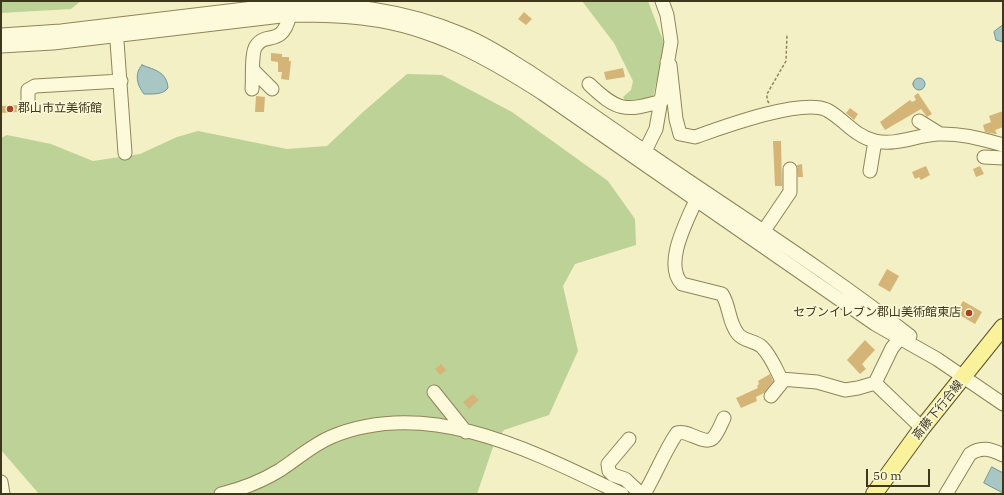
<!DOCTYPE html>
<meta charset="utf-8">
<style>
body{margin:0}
#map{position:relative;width:1004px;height:495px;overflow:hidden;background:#f3f0c5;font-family:"IBM Plex Serif",serif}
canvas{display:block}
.frame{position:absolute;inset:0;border:2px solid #3f361e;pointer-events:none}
.scale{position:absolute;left:866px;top:469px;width:64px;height:18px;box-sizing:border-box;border:2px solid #3f361e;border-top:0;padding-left:5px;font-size:12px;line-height:14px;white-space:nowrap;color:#3f361e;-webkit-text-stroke:3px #f9f7d5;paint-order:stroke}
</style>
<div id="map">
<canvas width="1004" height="495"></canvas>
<div class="frame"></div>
<div class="scale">50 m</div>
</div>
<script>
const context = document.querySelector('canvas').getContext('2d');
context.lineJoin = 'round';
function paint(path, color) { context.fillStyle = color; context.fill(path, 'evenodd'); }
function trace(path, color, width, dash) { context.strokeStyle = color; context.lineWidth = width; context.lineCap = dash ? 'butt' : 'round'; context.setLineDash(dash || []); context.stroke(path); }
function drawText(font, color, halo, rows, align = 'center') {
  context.font = font + ' "IBM Plex Serif","Noto Sans JP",serif'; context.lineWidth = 3.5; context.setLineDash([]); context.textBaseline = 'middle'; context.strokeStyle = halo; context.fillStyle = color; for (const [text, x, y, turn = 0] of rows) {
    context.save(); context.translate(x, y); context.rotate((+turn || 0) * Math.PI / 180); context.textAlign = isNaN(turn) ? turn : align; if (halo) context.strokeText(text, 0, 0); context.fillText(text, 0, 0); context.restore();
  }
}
paint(new Path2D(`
 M1,1H81L71,9L1,13Z
 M582,1H648L664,43V52L653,96L641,101L626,102L623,97L631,90L633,81L614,43Z
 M407,74L442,75L512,112L608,181L635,219L636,245L575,264L563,286L578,351L549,415L504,430L494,444L477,494H39L1,450V138L7,135L51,144L93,161L140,154L177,137L198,131L287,149L327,146L363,112Z`), '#bdd297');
const water = new Path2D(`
 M1003,25V42L996,40L994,32Z
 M142,65C155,70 167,72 168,88C163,95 152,94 144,94C137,85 134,74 142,65Z
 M913 84a6 6 0 1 1 12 0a6 6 0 1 1-12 0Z
 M992,467L1003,473V493L984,483Z`);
paint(water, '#a7c6c4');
trace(water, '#6c9595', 1);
paint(new Path2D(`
 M524,12L532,19L526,25L518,19Z
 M271,53L282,54V57H289V61H291L289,80L281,79L282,72H278V62L271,61Z
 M623,68L625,77L606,80L604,72Z
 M918,93L932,114L927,117L921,109L885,130L880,122L910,100L912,102L916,100L914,96Z
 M256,96L265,97L264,112H255Z
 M18,105V112L1,113V106Z
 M850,108L858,114L854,120L846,113Z
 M1003,111V127L995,130L997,134H995L985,132L983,125L991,122L989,116Z
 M773,141H781L782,186H775Z
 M802,164L803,177H798L797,165Z
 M926,166L930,175L921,180L919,177L915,179L912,172Z
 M980,166L984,174L976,177L973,169Z
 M887,269L899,276L890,292L878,285Z
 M963,301L982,312L975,324L956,313Z
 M865,340L875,350L862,364L866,369L860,374L847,360Z
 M441,364L446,370L440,375L435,369Z
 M770,374L773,381L764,393L756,397L757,401L741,408L736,398L758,388L757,386L759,384L758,381Z
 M473,394L479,400L469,409L463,402Z`), '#d5b577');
const minor = new Path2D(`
 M116,27L125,153
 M1,35L61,31L278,5C343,2 404,9 464,35C487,44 507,58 528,71C569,98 608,126 649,154C736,214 826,270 910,336
 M1,46L53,43L290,15C316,15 343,15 369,19C433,27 489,59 542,93L875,324L937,359L1003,404
 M667,62L670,65L676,119L680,134L695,137C723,127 801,98 827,110C844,119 854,136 875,141C896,146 917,135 938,134C961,133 981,139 1003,145
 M253,70L272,89
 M589,84C617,111 625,112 662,101
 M252,89C253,80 251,53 256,46C267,30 281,49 290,15
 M28,104V90L35,86L121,81
 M919,121L940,134
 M984,157L1003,158
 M641,159L656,129L671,42L667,15L662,1
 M870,171L875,141
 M696,200C687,221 663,264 682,284L722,294C730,306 728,322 738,334C743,341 756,341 762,347C771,356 776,369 781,379L817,382L845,390L858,388L875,383L922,428
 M763,232L790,192V169
 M875,383L892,348L900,338
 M434,392L466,432
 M771,396L784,380
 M629,439L608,464L609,471L613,475L625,479L641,494
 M1,482L3,494
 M221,494C242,489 262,481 280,470C297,459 312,445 331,437C429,396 534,452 622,494
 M644,494C656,474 664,452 677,433C687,429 705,446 713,438C718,433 721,424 724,418
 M946,494L970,454C981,446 991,449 1003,455`);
const major = new Path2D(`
 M874,494L922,428L1003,327`);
trace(minor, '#908458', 15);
trace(major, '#5e502d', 18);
trace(new Path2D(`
 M769,103L767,100V94L786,61L787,34`), '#908458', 1.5, [3, 2]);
trace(minor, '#fcfada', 13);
trace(major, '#f9f29a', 16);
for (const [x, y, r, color] of [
 [10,109,4,"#a64122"],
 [969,313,4,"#a64122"]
]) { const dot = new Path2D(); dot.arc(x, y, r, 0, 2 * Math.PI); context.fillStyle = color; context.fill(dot); trace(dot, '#f9f7d5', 1.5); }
drawText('12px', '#3f361e', '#f9f7d5', [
 ["郡山市立美術館",18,109],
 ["セブンイレブン郡山美術館東店",961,313,"right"]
], 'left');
drawText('12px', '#3f361e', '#f9f7d5', [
 ["斎藤下行合線",938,410,-51]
]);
</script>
